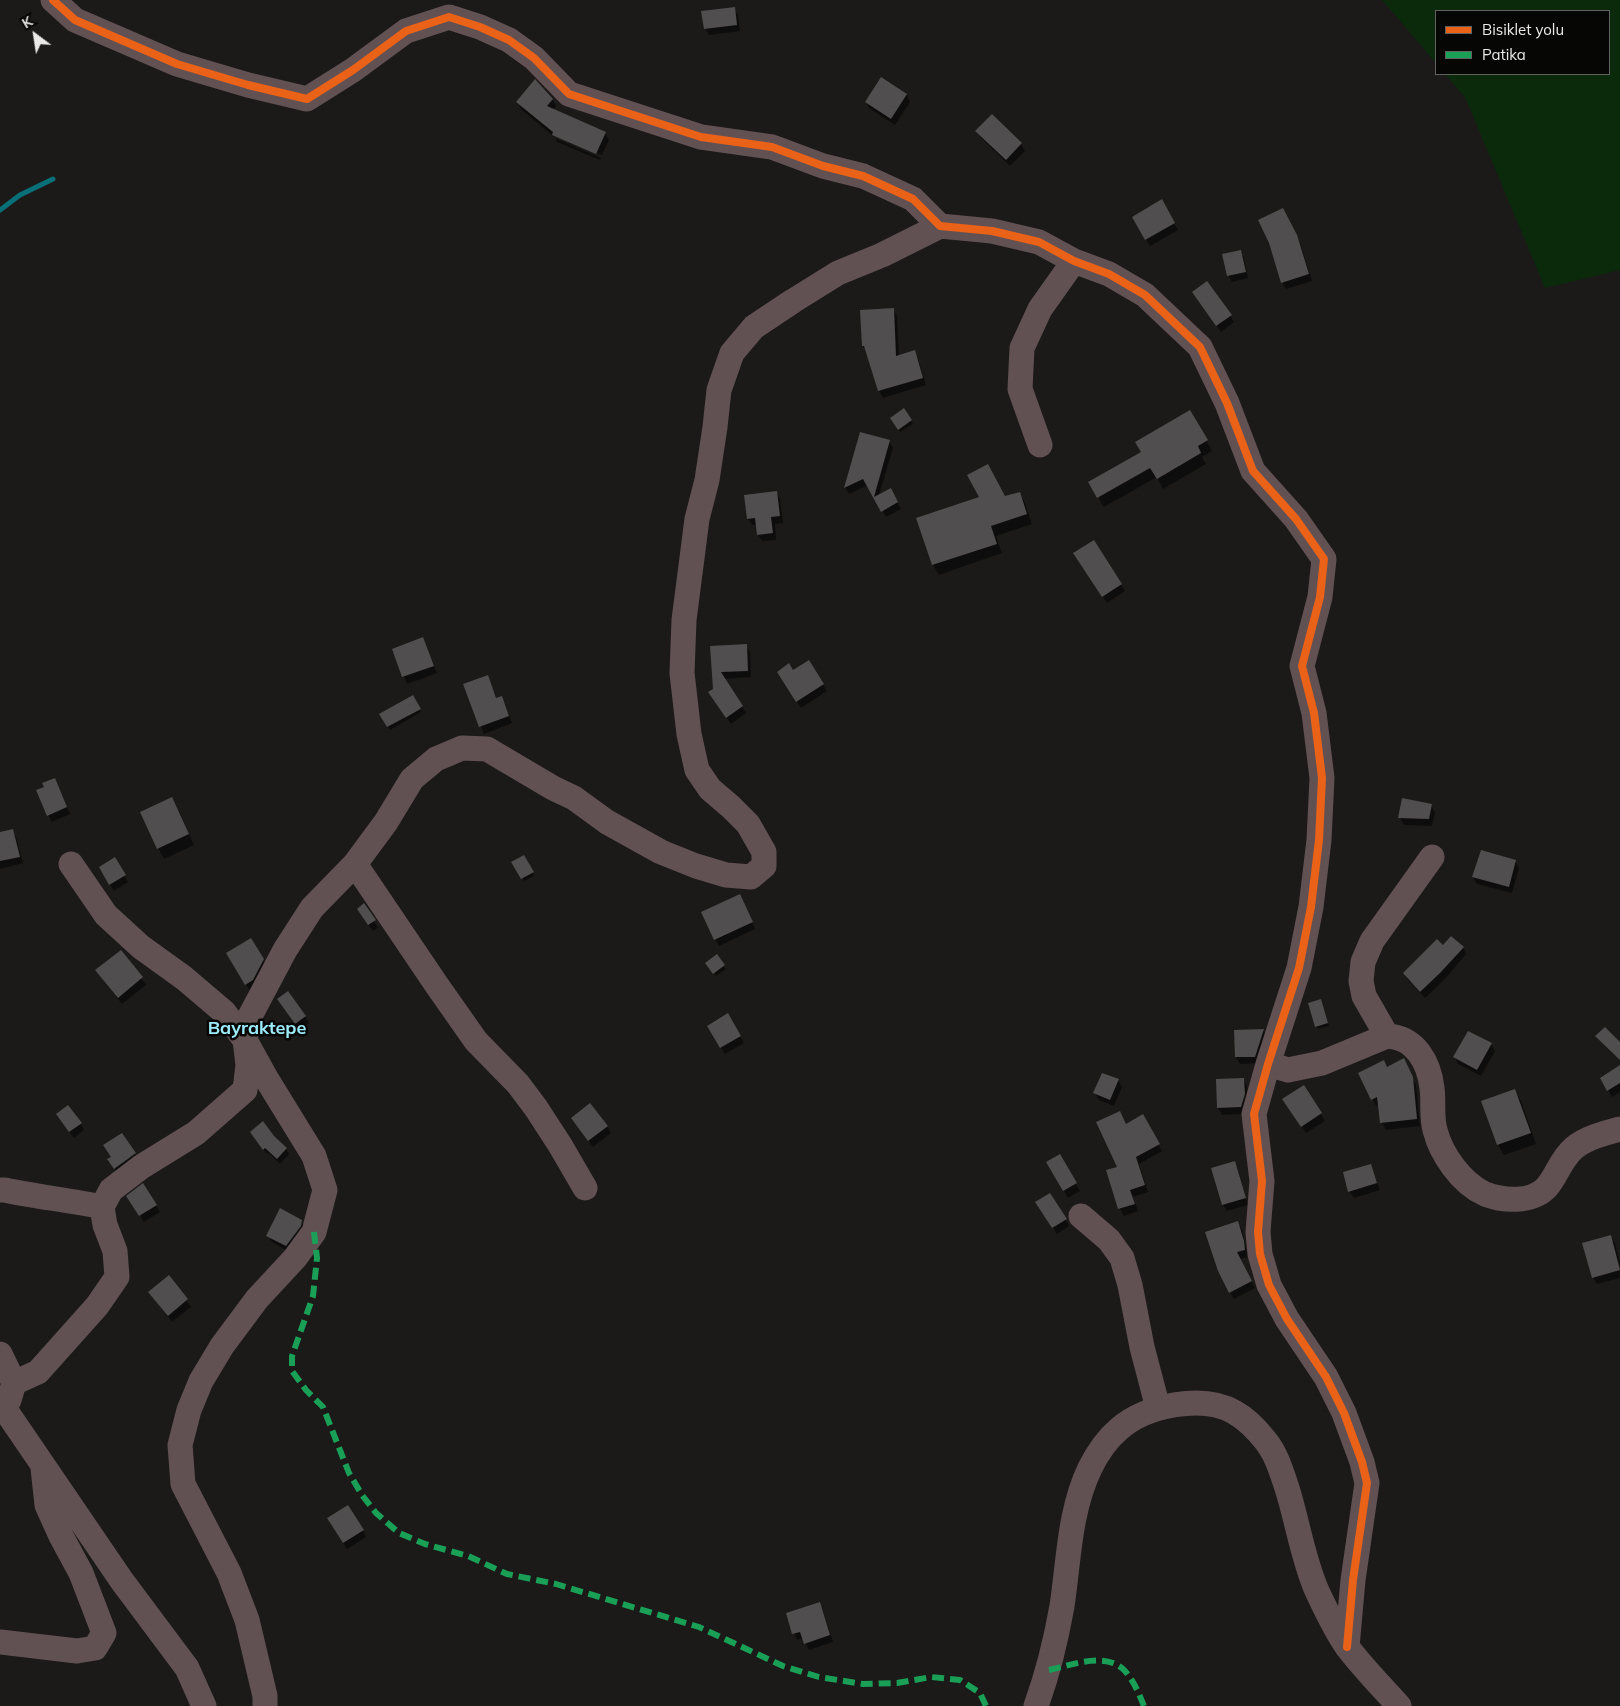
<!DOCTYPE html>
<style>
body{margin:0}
#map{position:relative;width:1620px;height:1706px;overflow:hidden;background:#1b1a19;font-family:Mulish,sans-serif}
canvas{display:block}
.legend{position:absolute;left:1435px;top:10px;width:175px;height:65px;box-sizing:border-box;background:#060605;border:1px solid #626160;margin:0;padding:6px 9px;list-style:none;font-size:15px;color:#ebeae8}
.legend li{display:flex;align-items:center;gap:10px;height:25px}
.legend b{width:25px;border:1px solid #626160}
.north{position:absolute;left:10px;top:10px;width:50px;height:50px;-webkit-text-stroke:4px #060605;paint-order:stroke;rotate:329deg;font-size:14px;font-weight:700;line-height:20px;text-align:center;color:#ebeae8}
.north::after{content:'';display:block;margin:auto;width:18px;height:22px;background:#ebeae8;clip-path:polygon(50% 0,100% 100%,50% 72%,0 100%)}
</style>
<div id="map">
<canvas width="1620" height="1706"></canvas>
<ul class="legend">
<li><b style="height:6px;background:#ea6118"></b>Bisiklet yolu</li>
<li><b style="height:6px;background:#1a9f57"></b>Patika</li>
</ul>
<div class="north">K</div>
</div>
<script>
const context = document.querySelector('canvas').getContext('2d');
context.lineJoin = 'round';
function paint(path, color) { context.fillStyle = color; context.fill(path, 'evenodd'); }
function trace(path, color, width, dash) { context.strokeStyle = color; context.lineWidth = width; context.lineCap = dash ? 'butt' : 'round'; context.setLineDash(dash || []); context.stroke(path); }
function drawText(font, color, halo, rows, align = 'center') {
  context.font = font + ' Mulish,sans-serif'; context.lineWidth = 5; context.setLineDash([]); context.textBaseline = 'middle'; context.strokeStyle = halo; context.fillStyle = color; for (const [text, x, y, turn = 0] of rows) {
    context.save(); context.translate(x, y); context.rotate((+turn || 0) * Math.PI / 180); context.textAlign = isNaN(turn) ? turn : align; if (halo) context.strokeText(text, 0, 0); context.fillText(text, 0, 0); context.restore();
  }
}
paint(new Path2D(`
 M1382,0H1620V270L1545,288L1465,97L1445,74H1609V11H1436V63Z`), '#0b2a0b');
paint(new Path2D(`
 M734,8L738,15L740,31L709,35L705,28Z
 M881,79L907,95L910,102L895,125L870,109L866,102Z
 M552,99L556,106L553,110L605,133L609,140L602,155L554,135V137L521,109L517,102Z
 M992,116L1021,144L1025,151L1010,166L981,138L977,132Z
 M555,138L601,158L600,160L557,142Z
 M1161,201L1178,230L1150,246L1133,218Z
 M1287,216L1300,243L1312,281L1286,289L1282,282L1269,240Z
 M1240,251L1244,258L1248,278L1232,282L1228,275Z
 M1198,299L1230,315L1234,322L1221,332Z
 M893,309L897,316L899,356L914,352L918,359L926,385L883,398L879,391L868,353L863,346Z
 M904,410L913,424L900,432L892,419Z
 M1190,412L1212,451L1202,457L1206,464L1163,489L1157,477L1104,507L1090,483L1142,453Z
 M861,433L889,441L893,448L879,495L890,490L901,509L886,517L868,485L849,494L845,488Z
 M776,492L780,499L783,523L775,524L776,540L762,541L758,535L757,525H752L748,519Z
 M1019,493L1025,503L1032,524L996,536L1002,553L939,575L933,565L918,519L980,498H1005Z
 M1093,541L1125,591L1107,603L1079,560Z
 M423,639L437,673L407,684L393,650Z
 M746,645L750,652L751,677L724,679L746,713L731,724L714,699L712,647Z
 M808,661L827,691L801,708L782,679Z
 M487,677L497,699L501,697L505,704L512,723L484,734L465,685Z
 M413,696L421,712L390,730L380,714Z
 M58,786L70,814L52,822L48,815Z
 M1431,805L1435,812L1432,826L1404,825L1400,818Z
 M178,809L194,845L164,859L158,848Z
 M12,830L16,837L23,863L0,869V833Z
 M523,856L534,876L524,881L513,862Z
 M115,859L128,882L114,891L100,868Z
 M1515,861L1519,868L1512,893L1477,884L1473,877Z
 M744,903L755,929L719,946L715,939Z
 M364,905L378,928L373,931L362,916Z
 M251,940L267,967L250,991L228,954Z
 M1443,947H1463L1466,954L1444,980L1425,998L1408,980L1404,973Z
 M121,951L146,985L122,1004L101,977Z
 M717,956L726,969L716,976L708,967Z
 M1322,1003L1329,1026L1318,1029L1317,1026Z
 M282,1006L305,1017L309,1023L299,1030Z
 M728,1015L744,1043L725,1054L708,1026Z
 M1263,1030L1267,1037L1259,1063L1240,1064L1236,1057Z
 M1491,1044L1495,1051L1481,1076L1458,1064L1455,1057Z
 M1407,1067L1416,1085L1420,1126L1386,1130L1382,1123L1380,1104L1376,1106L1360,1073L1387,1068Z
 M1620,1067V1092L1612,1097L1603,1081Z
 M1243,1079L1247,1086L1248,1101L1244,1114L1222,1115L1218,1108L1217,1080Z
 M1118,1080L1122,1087L1114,1106L1099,1100L1095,1093Z
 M1304,1087L1325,1121L1306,1133L1288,1106Z
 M1515,1091L1521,1101L1536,1144L1504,1155L1498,1145L1483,1102Z
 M1142,1116L1162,1151L1139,1164L1148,1192L1133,1197L1138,1211L1124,1216L1120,1209L1108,1171L1119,1168L1126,1126Z
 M572,1118L607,1126L611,1133L593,1147Z
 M62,1121L81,1124L84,1130L74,1138Z
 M122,1134L138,1159L118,1174L109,1159L112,1157Z
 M273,1136L286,1149L289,1154L280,1164L269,1153L267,1154L254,1137Z
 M1060,1156L1080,1191L1068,1198L1048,1163Z
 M1234,1163L1238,1169L1248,1205L1227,1211L1223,1205Z
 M1370,1165L1380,1190L1354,1198L1350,1192L1344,1173Z
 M132,1203L156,1205L160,1212L144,1222Z
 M1041,1209L1066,1220L1069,1226L1057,1234Z
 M301,1221L305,1228L290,1252L272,1242L268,1236Z
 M1238,1223L1242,1230L1248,1257L1240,1259L1255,1288L1234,1299L1230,1292Z
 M1611,1237L1615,1243L1620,1263V1278L1597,1284L1593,1278Z
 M168,1276L191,1307L172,1322L150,1292Z
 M332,1526L363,1530L366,1537L347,1549Z
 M819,1604L823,1611L833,1642L809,1650L803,1638L797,1640L787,1614Z`), '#0007');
trace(new Path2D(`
 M0,210L20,195L53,179`), '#096f78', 5);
paint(new Path2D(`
 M735,7L737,25L704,29L701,11Z
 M881,77L907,94L891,119L865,102Z
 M535,79L553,99L547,106L606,132L596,154L552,135L553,132L516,102Z
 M992,114L1022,143L1006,160L975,131Z
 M1162,199L1175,223L1145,240L1132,217Z
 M1283,208L1297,235L1309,274L1281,283L1269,243L1258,220Z
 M1241,250L1246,272L1227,276L1222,254Z
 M1207,281L1232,315L1216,326L1192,292Z
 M894,308L896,356L915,350L923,378L878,391L864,346H862L860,310Z
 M904,408L912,420L898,430L890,418Z
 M1190,410L1208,440L1198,446L1201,453L1157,479L1150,468L1097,498L1088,482L1141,452L1135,442Z
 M860,432L890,440L874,497L891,488L898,502L881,512L863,479L844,488Z
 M988,464L1005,496L1020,492L1027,514L991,526L997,544L932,565L916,518L979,497L967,475Z
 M777,491L780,516L771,517L773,533L757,535L755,518L747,519L744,495Z
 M1094,540L1122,584L1102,597L1073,553Z
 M423,637L434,666L402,677L392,649Z
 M747,644L748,671L721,672L743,706L726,718L708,692L713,689L710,646Z
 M809,660L824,684L796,702L777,672L789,663L793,670Z
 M488,675L496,698L502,696L509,716L479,727L463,684Z
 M413,695L421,709L387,727L379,714Z
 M55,778L67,807L47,816L36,790L44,787L42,783Z
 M172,797L189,834L157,849L140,812Z
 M1402,798L1432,804L1429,819L1398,818Z
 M13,829L20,857L0,861V832Z
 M1481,850L1516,860L1509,887L1472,877Z
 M524,855L534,872L521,879L511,862Z
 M115,857L126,875L109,885L99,867Z
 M740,894L753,922L714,940L701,912Z
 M364,903L376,920L368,925L357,909Z
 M1451,936L1464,947L1440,973L1420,992L1403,973L1437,939L1443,945Z
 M251,938L264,959L253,980L245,985L226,953Z
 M121,950L143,977L118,998L95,970Z
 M717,954L725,965L713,974L705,963Z
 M288,991L306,1016L295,1024L277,999Z
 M1321,999L1328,1023L1315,1027L1308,1003Z
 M728,1013L741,1036L720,1048L707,1026Z
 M1605,1027L1620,1042V1060L1595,1036Z
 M1264,1029L1255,1057H1235L1234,1030Z
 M1468,1031L1492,1043L1477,1070L1453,1057Z
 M1404,1058L1413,1077L1417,1119L1380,1123L1377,1097L1371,1100L1358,1073L1384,1060L1387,1067Z
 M1620,1065V1083L1607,1091L1600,1078Z
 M1102,1073L1119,1079L1110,1100L1093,1093Z
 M1244,1078L1245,1094L1241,1107L1217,1108L1216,1079Z
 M1304,1085L1322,1113L1301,1127L1282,1099Z
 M1515,1089L1531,1133L1497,1145L1481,1101Z
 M590,1103L608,1126L588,1141L571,1118Z
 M68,1105L82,1123L69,1132L56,1114Z
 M1120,1111L1126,1124L1143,1114L1160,1144L1136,1157L1145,1185L1130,1190L1135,1204L1118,1209L1106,1170L1117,1167L1096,1122Z
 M263,1121L274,1136L287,1148L277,1159L265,1148L263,1150L250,1132Z
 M122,1133L136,1153L114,1169L107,1159L111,1157L103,1145Z
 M1060,1154L1077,1183L1063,1191L1046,1162Z
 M1235,1161L1246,1198L1222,1205L1211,1168Z
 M1371,1164L1377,1183L1348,1192L1343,1172Z
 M143,1183L157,1205L139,1216L126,1196Z
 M1050,1193L1067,1219L1052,1228L1035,1202Z
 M280,1208L302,1220L301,1226L286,1246L266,1236Z
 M1238,1221L1244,1241L1245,1250L1237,1252L1252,1281L1229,1293L1218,1271L1205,1232Z
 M1611,1235L1620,1270L1592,1278L1582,1243Z
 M169,1275L188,1299L168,1316L148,1292Z
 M348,1505L364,1530L343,1543L327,1518Z
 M820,1602L830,1635L804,1644L800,1632L792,1634L786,1613Z`), '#504e4e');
trace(new Path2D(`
 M53,0L75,20L177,64L248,85L307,99L353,70L406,31L449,17L480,27L509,40L534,58L569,94L701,137L772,147L823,166L863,176L913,199L940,226L992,231L1039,242L1074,261L1109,274L1145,295L1200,347L1227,403L1253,471L1296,519L1324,559L1320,597L1302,666L1314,713L1322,778L1319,840L1311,907L1299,968L1268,1064L1254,1114L1262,1181L1258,1232L1260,1254L1269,1285L1287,1319L1326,1377L1344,1413L1362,1462L1367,1483L1353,1580L1347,1647
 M1040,445L1020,389L1022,348L1040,309L1074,261
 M71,864L106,915L141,947L184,978L224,1012L245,1040L266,1078L314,1156L325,1190L314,1232L295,1258L257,1299L222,1346L201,1381L189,1410L180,1445L183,1484L229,1573L247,1620L265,1696V1706
 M355,864L436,984L476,1041L518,1084L536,1108L560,1145L585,1188
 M1387,1036L1364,996L1361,981L1363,962L1372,941L1432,857
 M1268,1064L1288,1070L1322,1063L1387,1036C1415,1037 1429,1062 1432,1088C1434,1101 1431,1116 1435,1130C1441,1154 1461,1183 1485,1194C1503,1201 1531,1203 1546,1188C1557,1176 1560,1160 1574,1148C1586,1138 1605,1133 1620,1129
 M0,1190H5C37,1197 70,1200 102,1207
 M1081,1216L1109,1240L1122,1258L1130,1285L1142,1347L1158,1408
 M0,1354L14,1383L9,1400
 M14,1383L38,1372L97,1306L117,1277L115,1251L105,1225L102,1207L111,1190L141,1167L196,1133L245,1090L248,1065L245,1040L249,1018L285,950L312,908L355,864L386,822L412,779L436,759L462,748L487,749L553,788L574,798L607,822L661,852L696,866L726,875L751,877L764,866V852L748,824L731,807L710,789L697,770L689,734L682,673L684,620L697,519L707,480L715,427L719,390L732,353L754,327L793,301L838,273L882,255L940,226
 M0,1402L122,1581L187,1668L204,1706
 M0,1642L77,1651L95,1648L104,1633L81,1573L61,1536L47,1505L43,1468
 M1036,1706C1048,1673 1056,1640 1062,1606C1069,1560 1069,1512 1090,1468C1097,1454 1107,1439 1119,1429C1146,1405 1203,1394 1234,1412C1245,1418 1257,1430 1265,1440C1275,1452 1280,1467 1285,1482C1297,1517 1302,1557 1317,1591C1324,1606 1339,1636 1348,1648C1364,1669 1382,1687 1399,1706`), '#625153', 25);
trace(new Path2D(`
 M314,1232L317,1258L313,1296L292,1356V1371L306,1390L323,1407L349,1473L362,1495L376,1513L399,1533L425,1544L468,1556L507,1574L556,1584L699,1627L783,1666L819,1677L863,1684L897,1683L931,1677L960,1680L980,1693L986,1706
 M1049,1670C1072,1665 1107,1651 1125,1671C1134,1681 1139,1694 1144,1706`), '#1a9f57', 6, [12, 6]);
trace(new Path2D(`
 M53,0L75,20L177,64L248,85L307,99L353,70L406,31L449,17L480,27L509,40L534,58L569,94L701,137L772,147L823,166L863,176L913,199L940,226L992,231L1039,242L1074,261L1109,274L1145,295L1200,347L1227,403L1253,471L1296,519L1324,559L1320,597L1302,666L1314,713L1322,778L1319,840L1311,907L1299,968L1268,1064L1254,1114L1262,1181L1258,1232L1260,1254L1269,1285L1287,1319L1326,1377L1344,1413L1362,1462L1367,1483L1353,1580L1347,1647`), '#ea6118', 8);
drawText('bold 18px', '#9cebfb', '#060605', [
 ["Bayraktepe",257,1029]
]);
</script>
